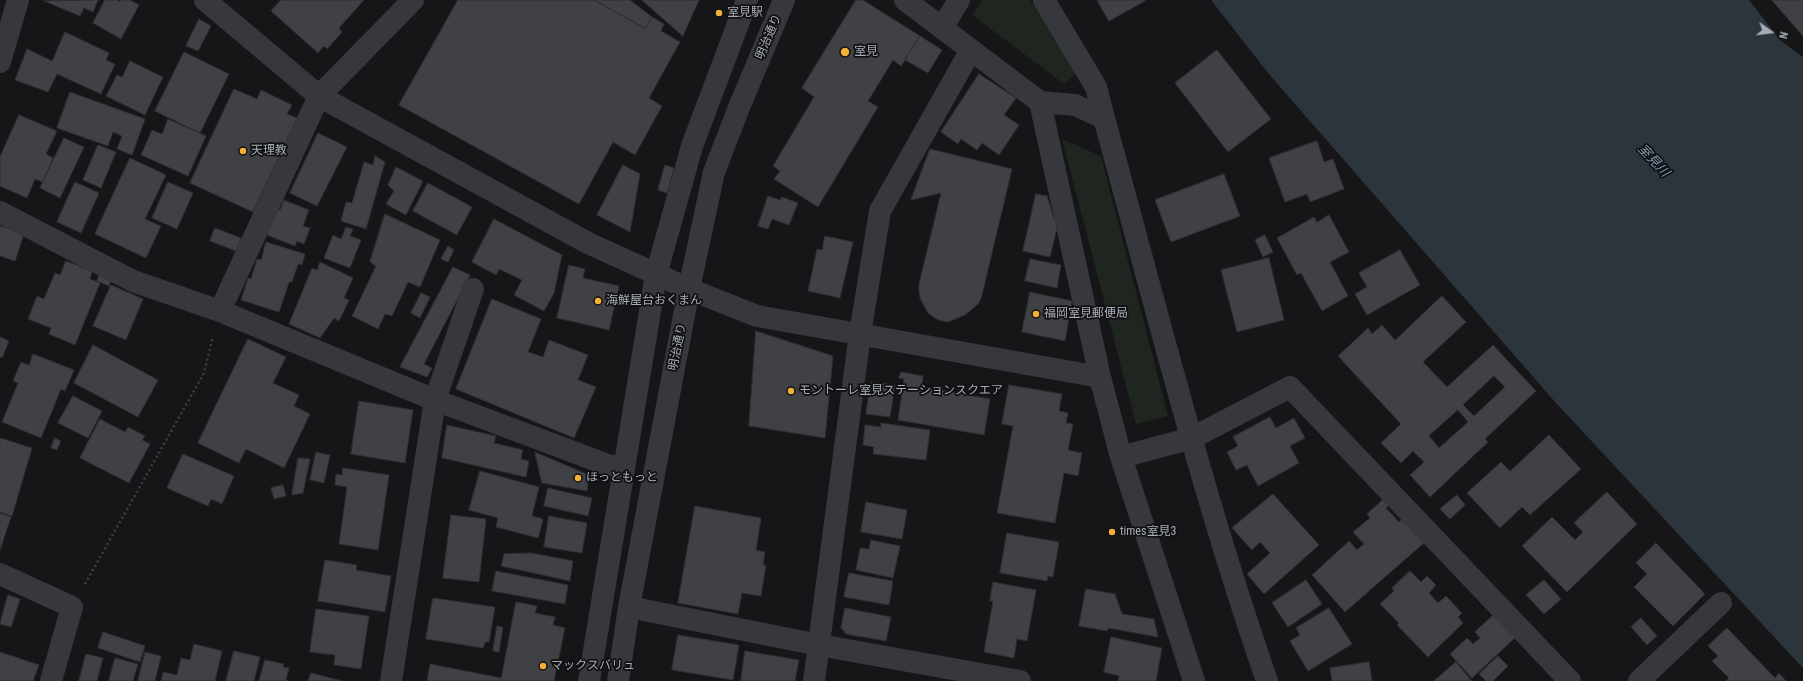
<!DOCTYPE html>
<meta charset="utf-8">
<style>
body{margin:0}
#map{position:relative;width:1803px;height:681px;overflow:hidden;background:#161618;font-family:"Roboto Condensed",sans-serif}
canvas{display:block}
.north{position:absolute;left:1751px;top:12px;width:40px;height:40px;-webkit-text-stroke:3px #111113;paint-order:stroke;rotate:104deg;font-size:11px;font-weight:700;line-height:16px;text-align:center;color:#a8adb8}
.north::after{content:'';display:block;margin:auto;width:14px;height:18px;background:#a8adb8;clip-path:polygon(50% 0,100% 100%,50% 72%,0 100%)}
</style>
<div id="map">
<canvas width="1803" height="681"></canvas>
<div class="north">N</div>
</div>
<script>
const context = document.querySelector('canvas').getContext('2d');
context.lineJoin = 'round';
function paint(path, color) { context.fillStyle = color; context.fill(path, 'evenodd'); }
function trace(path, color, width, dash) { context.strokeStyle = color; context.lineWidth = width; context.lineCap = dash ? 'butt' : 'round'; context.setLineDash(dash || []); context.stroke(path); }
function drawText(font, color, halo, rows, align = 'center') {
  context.font = font + ' "Roboto Condensed","Noto Sans JP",sans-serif'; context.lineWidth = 3.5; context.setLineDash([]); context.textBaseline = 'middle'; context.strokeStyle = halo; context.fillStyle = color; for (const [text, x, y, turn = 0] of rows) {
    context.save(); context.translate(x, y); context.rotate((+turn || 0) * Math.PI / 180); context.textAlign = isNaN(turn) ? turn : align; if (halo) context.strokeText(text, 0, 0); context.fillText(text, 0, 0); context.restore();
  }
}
paint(new Path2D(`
 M982,0H1030L1080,71L1064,84L972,15Z
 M1062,139L1101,156L1168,416L1136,424Z`), '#1e261f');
paint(new Path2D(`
 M1211,0H1749L1780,40L1803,57V668L1556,403L1268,73Z`), '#2c353c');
const building = new Path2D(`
 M98,0L93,12L84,8L80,16L44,1Z
 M105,0H117L120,2L121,0H130L139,5L121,39L93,23Z
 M281,0H364L339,28L342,32L327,49L324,46L318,53L271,11Z
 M458,0H594L645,28L652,17L664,24L661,31L680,42L649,98L662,106L635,155L613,142L579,204L399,105Z
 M594,0H630L652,17L645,28Z
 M642,0H699L683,36Z
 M856,0H863L920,36L901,66L893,60L868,101L878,107L818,207L774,179L780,171L773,166L814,97L802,88Z
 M1097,0H1145V1L1109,21Z
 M1772,0H1803V36Z
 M199,19L211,26L198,51L186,46Z
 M65,32L109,53L106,60L115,64L101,94L57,74L48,92L15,80L27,49L52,61Z
 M920,36L942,50L928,73L905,60Z
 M1217,50L1271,119L1228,152L1175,83Z
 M184,52L229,74L200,133L155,111Z
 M130,61L163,77L145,115L106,96L117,75L122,77Z
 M979,74L1016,98L1004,115L1019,125L999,155L982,143L977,150L961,139L958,144L941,132Z
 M234,89L257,99L261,90L292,105L287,114L297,118L253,212L190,183Z
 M70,92L145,119L132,155L117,149L122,136L113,132L108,146L57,128Z
 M19,115L57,131L46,154L53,158L43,182L35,179L27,198L0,186V157Z
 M168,119L206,136L188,176L141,155L152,130L162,134Z
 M318,133L347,147L317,206L290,193Z
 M64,138L84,147L60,198L40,188Z
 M1317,141L1324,162L1333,159L1344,189L1310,202L1307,194L1285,202L1269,158Z
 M98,145L116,152L101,188L83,180Z
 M930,149L1012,169L981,299L978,304L965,315L948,322L938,320L928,313L920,298L919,290V284L941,193L911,200Z
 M375,156L385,162L366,229L341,221L346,202L352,203L364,162L373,165Z
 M130,158L166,175L145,219L161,226L146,258L95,234Z
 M623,165L640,174L630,232L597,215Z
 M665,165L674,168L667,193L658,190Z
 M396,167L423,181L406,215L386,204L394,191L388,185Z
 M1224,174L1240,216L1171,242L1155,200Z
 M75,182L99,193L81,233L57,222Z
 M168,182L193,193L177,229L152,218Z
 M428,183L472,207L457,235L413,211Z
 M1036,194L1047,196L1057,228L1050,257L1023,251Z
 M768,196L780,200L782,197L798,203L789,225L772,219L768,229L758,226Z
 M284,200L309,210L303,226L310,228L304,244L297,241L295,246L267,235L276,209L280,210Z
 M385,214L440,240L420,287L408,282L392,316L385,314L378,329L352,316L376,266L370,262Z
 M1329,215L1349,252L1330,262L1348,296L1322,311L1301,273L1297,275L1277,238L1314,217L1317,222Z
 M494,219L562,255L554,293L544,311L514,295L522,280L499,269L496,275L472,262Z
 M0,226L24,234L15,261L0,256Z
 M346,227L353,229L350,236L361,240L350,268L324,258L333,235L341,239Z
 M215,228L241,238L236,251L210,241Z
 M1265,235L1273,252L1263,257L1255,240Z
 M825,236L853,242L840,298L808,291L817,249L822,250Z
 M266,242L305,254L302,265L298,264L292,282H289L279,312L241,300L248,278L251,279L257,259L261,260Z
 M448,246L454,250L448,262L441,259Z
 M1400,250L1420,285L1367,315L1355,294L1367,287L1359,273Z
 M1269,258L1284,320L1237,332L1221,270Z
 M1030,259L1061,265L1057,288L1025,281Z
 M66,261L92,271L90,279L100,283L75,345L49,334L51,328L28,319L37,296L44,299L55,273L60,275Z
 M320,262L353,278L344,298L349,300L339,321L334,318L320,338L289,324L312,268L317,270Z
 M569,265L585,269L583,278L619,286L609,330L557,318Z
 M453,267L470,275L424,364L432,368L427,377L400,367Z
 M101,271L113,276L109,286L97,281Z
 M111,285L143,299L126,340L93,326Z
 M1030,292L1072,301L1065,341L1022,332Z
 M421,293L430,297L420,318L411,313Z
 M1442,296L1466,322L1423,362L1447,387L1493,345L1536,391L1485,439L1488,442L1430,497L1410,475L1424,462L1413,451L1401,463L1381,443L1401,424L1338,356L1368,328L1372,334L1382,325L1395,340ZM1494,376L1505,387L1474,416L1463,405ZM1458,410L1468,422L1439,448L1429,436Z
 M492,299L541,319L528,352L543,357L549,340L588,355L578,380L596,387L574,438L456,389Z
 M756,331L833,356L825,438L749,426Z
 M0,337L9,341L2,358L0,357Z
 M248,339L286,357L273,383L299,395L294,406L310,414L284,468L246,449L239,463L198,443Z
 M93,345L158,380L138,417L74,383Z
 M33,354L74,370L65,391L61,389L41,438L2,422L18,383L13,381L21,362L29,365Z
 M901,372L923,376L922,387L990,399L984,435L898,420L904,379L899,378Z
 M871,382L895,385L890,417L866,414Z
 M1009,385L1062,394L1059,411L1068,413L1066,423L1073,424L1068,450L1082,453L1078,476L1064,473L1055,523L997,513L1013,426L1002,424Z
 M73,396L102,411L88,438L58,423Z
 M359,401L413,410L405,463L351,454Z
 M1270,417L1276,428L1294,418L1305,438L1290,446L1299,463L1258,486L1247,465L1236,470L1227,452L1238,446L1233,437Z
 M100,419L125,432L128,427L145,436L142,440L150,444L129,483L80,458Z
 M881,423L930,430L926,460L873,454L874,447L863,445L865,425L881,427Z
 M447,425L496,436L494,443L523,450L521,459L529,461L526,477L442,458Z
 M1549,435L1581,469L1530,515L1522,507L1500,528L1467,493L1501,462L1510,471Z
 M0,438L32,448L12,516L0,512Z
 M55,438L61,441L57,450L51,448Z
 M316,452L330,455L324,483L310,480Z
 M535,452L589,475L587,491L542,483Z
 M183,454L234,476L222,504L211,499L208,506L167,488Z
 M298,458L310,459L303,493L292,495Z
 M343,468L389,475L378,550L339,544L347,487L335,485L336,474L342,475Z
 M480,471L539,487L532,516L543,519L538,538L496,527L498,518L469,510Z
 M283,485L286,496L274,499L271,488Z
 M548,488L592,498L588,516L544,506Z
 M1607,492L1637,524L1567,592L1522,546L1552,517L1575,540L1583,532L1574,523Z
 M1273,494L1319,545L1264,594L1247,574L1270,553L1260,542L1252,550L1232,528Z
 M1457,495L1465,505L1450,519L1440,509Z
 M1385,498L1390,504L1386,508L1399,522L1403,518L1425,542L1345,612L1312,575L1349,541L1357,550L1364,544L1353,532L1370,518L1367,514Z
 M866,502L907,510L902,539L861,532Z
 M695,506L761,518L756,550L765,552L763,565H766L761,596L742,593L738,614L678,603Z
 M0,513L11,517L0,550Z
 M451,515L486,519L479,582L443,578Z
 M549,516L587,523L582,553L544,547Z
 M1007,533L1059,542L1053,577L1048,576L1047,581L1000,573Z
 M871,540L900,546L893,578L856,570L860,548L869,549Z
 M1656,543L1705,594L1673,626L1634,587L1647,574L1636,563Z
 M532,553L573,561L570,581L501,566L504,554Z
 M325,560L357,565L356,570L391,576L385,612L318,601Z
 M496,571L568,585L565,604L492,591Z
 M1410,571L1421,582L1427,576L1436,585L1429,593L1438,603L1446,596L1462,613L1458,617L1463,623L1428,657L1397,625L1399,623L1380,604L1394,591L1392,588Z
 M849,573L893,581L889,605L844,597Z
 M1306,580L1322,604L1288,627L1272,603Z
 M1544,580L1561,599L1544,614L1526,595Z
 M993,582L1036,590L1027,641L1017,639L1014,658L984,652L993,601H990Z
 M1086,589L1115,594L1122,614L1154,619L1158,637L1108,628L1107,631L1079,626Z
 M8,595L20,599L11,627L0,624Z
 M433,598L495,607L489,642H485L483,648L426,639Z
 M516,602L537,606L535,613L555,617L553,625L565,628L554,681H427L430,664L501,678Z
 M845,608L891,617L886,641L846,634L841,628Z
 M1329,608L1352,644L1308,671L1290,641L1300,635L1296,628Z
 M316,609L369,616L361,669L334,665L335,655L310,652Z
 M1499,610L1520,633L1472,678L1450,654L1467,638L1473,644L1480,638L1475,632Z
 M1641,618L1657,636L1647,645L1631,627Z
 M497,626L503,627L499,652L493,651Z
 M1727,628L1775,678L1779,673L1786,681H1726L1729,678L1712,661L1718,656L1708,646Z
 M103,632L145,646L140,662L98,648Z
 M678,635L739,645L733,680L672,670Z
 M1111,637L1162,648L1156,681H1118L1119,676L1104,672Z
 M194,644L222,651L215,681H161L163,672L177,675L181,658L190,660Z
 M234,651L260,657L254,681H226Z
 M745,651L799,660L795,681H741Z
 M0,652L39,665L33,681H0Z
 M145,652L161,656L155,681H138Z
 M86,654L103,658L97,681H79Z
 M1498,656L1508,666L1493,681H1486L1479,674Z
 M115,658L138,664L133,681H109Z
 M265,660L284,664L283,667L289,668L286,680L289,681H259Z
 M1369,662L1372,681H1332L1330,668Z
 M1456,662L1472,681H1434Z
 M311,673L342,681H308Z`);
paint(building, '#404145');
trace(building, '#303034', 1);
trace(new Path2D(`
 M85,584L204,373L213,336`), '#3d3f44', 2.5, [2, 3]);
trace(new Path2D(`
 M205,0L319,96L588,243L689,289L757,316L1100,377L1121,457L1194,681
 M905,0L1040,102L1100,377
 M1044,0L1096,87L1104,118
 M942,28L959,0
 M0,62L18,0
 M1040,102L1075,105L1104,118C1156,307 1203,497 1267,681
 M0,212L133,281L220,311L435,400L608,465L624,468
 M220,311L319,96L413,0
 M1121,457L1192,438L1290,387L1570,681
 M0,574L72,607L51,681
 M629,607L819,645L1020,681
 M391,681L435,400L473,289
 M589,681L656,275L692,146L747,0
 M618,681L629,607L689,289L714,172L740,105L784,0
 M814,681L860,334L880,211L971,50
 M1639,681L1721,603`), '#37383d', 22);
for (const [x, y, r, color] of [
 [719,13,4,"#f2b134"],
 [845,52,5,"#f2b134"],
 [243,151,4,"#f2b134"],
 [598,301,4,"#f2b134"],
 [1036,314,4,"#f2b134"],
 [791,391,4,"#f2b134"],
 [578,478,4,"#f2b134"],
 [1112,532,4,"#f2b134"],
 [543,666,4,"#f2b134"]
]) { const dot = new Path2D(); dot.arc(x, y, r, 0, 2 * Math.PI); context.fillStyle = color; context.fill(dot); trace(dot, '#111113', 1.5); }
drawText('12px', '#a8adb8', '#111113', [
 ["室見駅",727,13],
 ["室見",854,52],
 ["天理教",251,151],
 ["海鮮屋台おくまん",606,301],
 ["福岡室見郵便局",1044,314],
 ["モントーレ室見ステーションスクエア",799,391],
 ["ほっともっと",586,478],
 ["times室見3",1120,532],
 ["マックスバリュ",551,666]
], 'left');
drawText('12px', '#a8adb8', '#111113', [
 ["明治通り",769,37,-67],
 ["明治通り",678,347,-79]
]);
drawText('italic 13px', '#7f9bb3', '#111113', [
 ["室見川",1653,161,47]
]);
</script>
